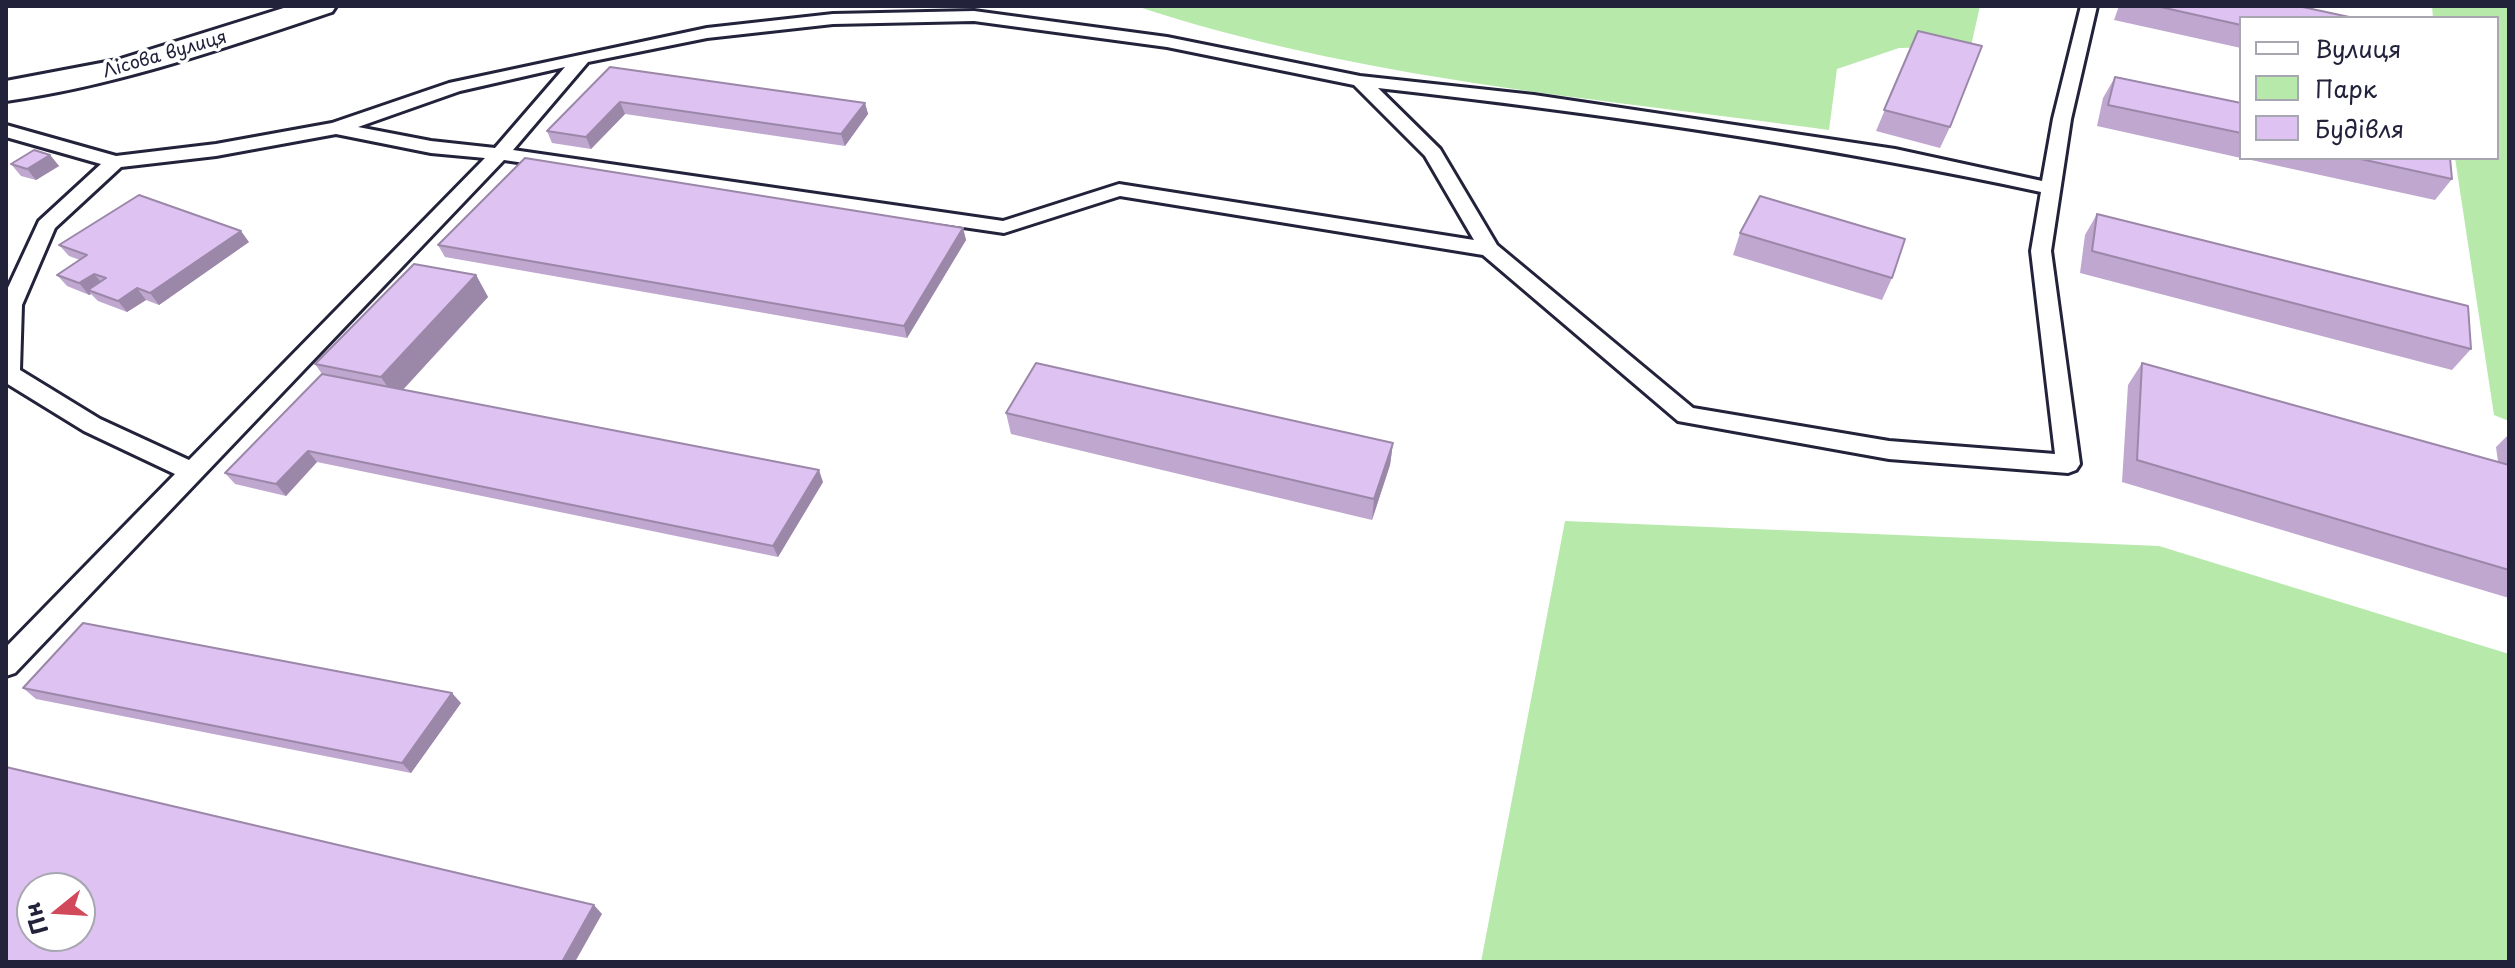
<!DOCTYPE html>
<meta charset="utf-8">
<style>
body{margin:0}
#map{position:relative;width:2515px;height:968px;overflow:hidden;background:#fff;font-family:"Playpen Sans",sans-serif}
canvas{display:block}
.frame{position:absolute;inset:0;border:8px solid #22223b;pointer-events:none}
.legend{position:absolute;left:2239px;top:16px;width:260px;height:144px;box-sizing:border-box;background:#fff;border:2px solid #a7a7b1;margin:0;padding:10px 14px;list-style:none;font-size:24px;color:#22223b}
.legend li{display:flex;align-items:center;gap:16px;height:40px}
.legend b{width:40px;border:2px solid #a7a7b1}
.north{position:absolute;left:16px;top:872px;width:80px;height:80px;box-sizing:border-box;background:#fff;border:2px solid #a7a7b1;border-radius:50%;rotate:252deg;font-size:22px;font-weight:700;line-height:32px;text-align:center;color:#22223b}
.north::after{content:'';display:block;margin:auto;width:28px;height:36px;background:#d1495b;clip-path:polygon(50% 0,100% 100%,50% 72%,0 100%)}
</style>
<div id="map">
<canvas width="2515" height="968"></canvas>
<div class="frame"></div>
<ul class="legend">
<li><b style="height:10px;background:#fff"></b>Вулиця</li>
<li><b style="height:22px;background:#b6e9aa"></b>Парк</li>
<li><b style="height:22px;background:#dec2f1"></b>Будівля</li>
</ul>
<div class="north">Пн</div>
</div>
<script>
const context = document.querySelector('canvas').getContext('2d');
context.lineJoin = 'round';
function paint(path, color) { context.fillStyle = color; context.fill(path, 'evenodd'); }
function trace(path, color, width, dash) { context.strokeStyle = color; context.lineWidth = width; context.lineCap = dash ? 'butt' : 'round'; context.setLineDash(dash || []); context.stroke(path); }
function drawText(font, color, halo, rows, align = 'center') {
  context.font = font + ' "Playpen Sans",sans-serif'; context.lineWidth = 7; context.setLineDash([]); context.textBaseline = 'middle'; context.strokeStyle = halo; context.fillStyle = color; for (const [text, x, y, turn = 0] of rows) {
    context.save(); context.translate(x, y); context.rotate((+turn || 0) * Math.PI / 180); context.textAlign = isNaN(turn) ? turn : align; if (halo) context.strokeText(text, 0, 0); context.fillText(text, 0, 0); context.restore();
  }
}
paint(new Path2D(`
 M1136,6H1980L1971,46L1899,48L1837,69L1829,130C1597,98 1359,80 1136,6Z
 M2432,6H2509V421L2494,415L2455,158H2497V18H2433Z
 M1565,521L2159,546L2509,654V962H1481Z`), '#b6e9aa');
const service = new Path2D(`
 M2081,6H2097L2071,119L2051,251L2080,464L2076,470L2068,473L1889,459L1678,421L1483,255L1120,196L1004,233L504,160L15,673L6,676V647L175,474L84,431L6,383V292L39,221L101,164L6,137V125L116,156L216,144L332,123L449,83L707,28L833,14L974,11L1167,37L1360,76L1534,95L1895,149L2042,181L2053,119ZM974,21L1167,47L1354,85L1425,156L1474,240L1119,184L1003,221L513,150L588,62L707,38L833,24ZM565,67L495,148L431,141L358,127L460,91ZM1378,88C1600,113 1822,145 2041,192L2031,251L2055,454L1889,441L1693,408L1497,245L1440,149ZM336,134L431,153L485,158L189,460L100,419L20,370L22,305L55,228L121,167L216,156Z`);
const minor = new Path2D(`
 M290,6H336L332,12C224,48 119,85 6,101V81L117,60Z`);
trace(service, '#22223b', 6);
trace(minor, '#22223b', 6);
paint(service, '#fff');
paint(minor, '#fff');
paint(new Path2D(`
 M2119,6H2298L2241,18V48L2114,20Z
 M1918,31L1950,127L1940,148L1876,131Z
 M610,67L865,103L868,114L845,146L625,114L591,149L552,143L547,131Z
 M2115,77L2241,103V158L2097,126L2103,98Z
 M50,155L59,166L36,180L21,176L11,164Z
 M2242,158H2450L2452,179L2435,200Z
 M2097,214L2471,349L2452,370L2080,273L2085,235Z
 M963,228L966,240L907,338L445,257L438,245Z
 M1740,233L1892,278L1882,300L1733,255Z
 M249,242L159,305L146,300L127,312L98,301L91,294L89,295L67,286L57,275L80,260L69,256L59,245Z
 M476,275L488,297L403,390L823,482L778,557L317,462L286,496L235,484L225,473L322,374L315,364Z
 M2142,363L2498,462L2496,447L2509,434V598L2122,482L2128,385Z
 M1006,413L1393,443L1390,465L1372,520L1011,434Z
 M23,688L461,703L411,773L36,699Z`), '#bfa7cf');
paint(new Path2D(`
 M620,102L625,114L591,149L586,137Z
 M865,103L868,114L845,146L841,134Z
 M50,155L59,166L36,180L27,169Z
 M963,228L966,240L907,338L904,326Z
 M241,231L249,242L159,305L150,293Z
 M94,274L104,285L88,290L91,294L89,295L79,283Z
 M476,275L488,297L395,398L381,377Z
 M137,288L146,300L127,312L118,301Z
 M1393,443L1390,465L1372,520L1374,499Z
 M308,451L317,462L286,496L276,484Z
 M819,470L823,482L778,557L773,546Z
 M452,693L461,703L411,773L402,763Z
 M594,905L602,914L575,962H562Z`), '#9b88a9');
const building = new Path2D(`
 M2156,6H2298L2354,18H2241V25Z
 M1918,31L1982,46L1950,127L1884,110Z
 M610,67L865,103L841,134L620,102L586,137L547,131Z
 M2115,77L2241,103V133L2108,105Z
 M34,150L50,155L27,169L11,164Z
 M525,158L963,228L904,326L438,245Z
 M2356,158H2450L2452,179Z
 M139,195L241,231L150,293L137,288L118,301L88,290L106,278L94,274L79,283L57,275L87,255L59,245Z
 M1760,196L1905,239L1892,278L1740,233Z
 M2097,214L2468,306L2471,349L2092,251Z
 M414,264L476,275L381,377L315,364Z
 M1036,363L1393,443L1374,499L1006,413Z
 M2142,363L2509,465V570L2137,460Z
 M322,374L819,470L773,546L308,451L276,484L225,473Z
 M83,623L452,693L402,763L23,688Z
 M6,767L594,905L562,962H6ZM32,888H80V936H32Z`);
paint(building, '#dec2f1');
trace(building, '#9b88a9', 2);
drawText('18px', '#22223b', '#fff', [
 ["Лісова вулиця",165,55,-16]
]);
</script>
